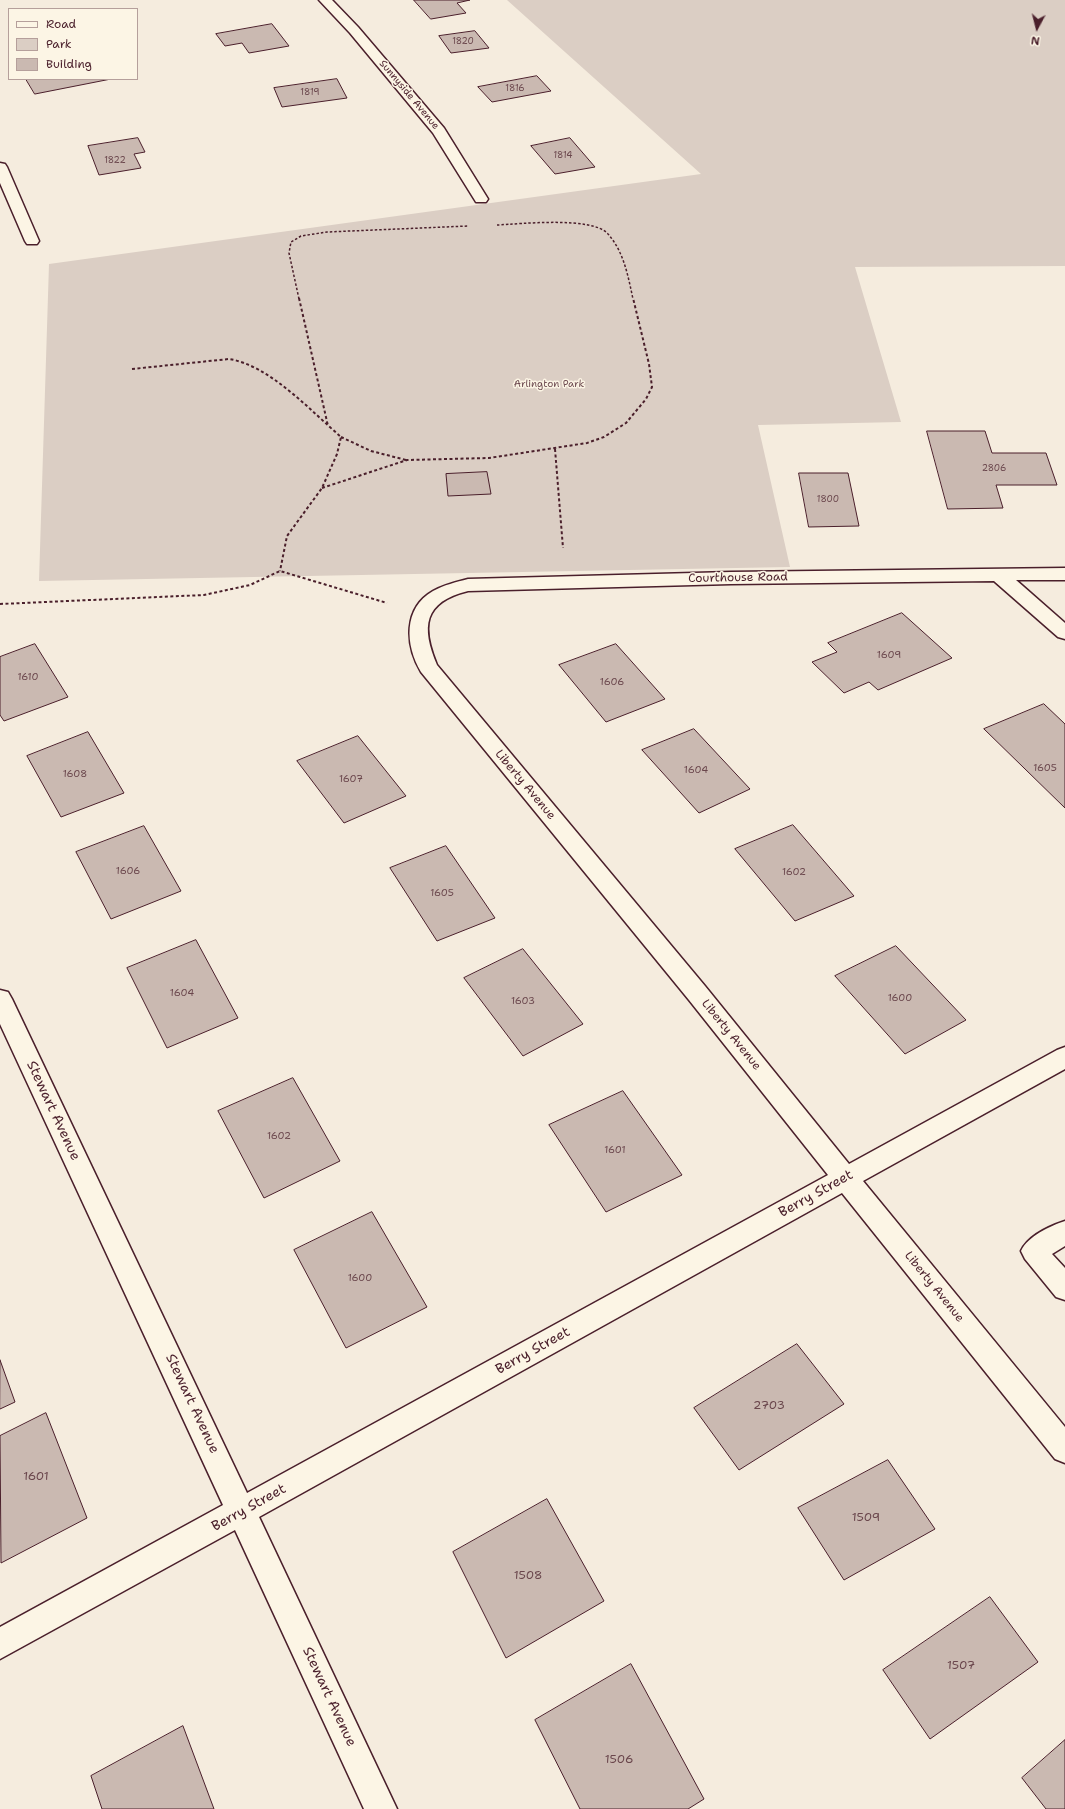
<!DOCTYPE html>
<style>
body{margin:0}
#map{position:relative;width:1065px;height:1809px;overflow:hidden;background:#f5ecde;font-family:"Shantell Sans",sans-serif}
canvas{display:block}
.legend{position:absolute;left:8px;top:8px;width:130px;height:72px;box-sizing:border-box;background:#fcf5e5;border:1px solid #b59f9b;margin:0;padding:5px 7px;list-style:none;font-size:12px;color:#4a1f2b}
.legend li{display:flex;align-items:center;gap:8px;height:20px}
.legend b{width:20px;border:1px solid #b59f9b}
.north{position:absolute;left:1017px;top:8px;width:40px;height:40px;-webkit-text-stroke:3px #fcf5e5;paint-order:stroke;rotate:187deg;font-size:11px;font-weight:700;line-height:16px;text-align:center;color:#4a1f2b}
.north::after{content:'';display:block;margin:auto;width:14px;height:18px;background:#4a1f2b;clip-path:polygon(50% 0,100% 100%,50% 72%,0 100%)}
</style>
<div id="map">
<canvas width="1065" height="1809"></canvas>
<ul class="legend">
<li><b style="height:5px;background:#fcf5e5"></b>Road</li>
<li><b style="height:11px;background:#dbcec4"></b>Park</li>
<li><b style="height:11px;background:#cab9b1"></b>Building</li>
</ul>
<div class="north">N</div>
</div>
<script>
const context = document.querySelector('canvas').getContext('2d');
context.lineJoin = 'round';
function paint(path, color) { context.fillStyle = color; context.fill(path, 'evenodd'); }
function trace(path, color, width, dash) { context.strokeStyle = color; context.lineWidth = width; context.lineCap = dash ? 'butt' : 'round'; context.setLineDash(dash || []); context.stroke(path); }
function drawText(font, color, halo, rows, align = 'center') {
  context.font = font + ' "Shantell Sans",sans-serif'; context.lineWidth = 3; context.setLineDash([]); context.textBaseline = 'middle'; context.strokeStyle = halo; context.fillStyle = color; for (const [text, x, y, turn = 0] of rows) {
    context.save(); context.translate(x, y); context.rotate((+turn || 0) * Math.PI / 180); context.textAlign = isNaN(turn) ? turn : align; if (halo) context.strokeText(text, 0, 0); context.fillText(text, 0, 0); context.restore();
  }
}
paint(new Path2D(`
 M507,0H1065V266L855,267L901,422L758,425L790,567L39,581L49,264L701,174Z`), '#dbcec4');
const building = new Path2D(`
 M414,0H470L457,3L466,13L431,19Z
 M272,24L289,46L249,53L242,43L225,46L216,34Z
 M475,31L489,48L451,53L439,36Z
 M537,76L551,91L492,102L478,87Z
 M26,79H111L35,94Z
 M337,79L347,98L282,107L274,88Z
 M138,138L145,152L134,154L141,168L99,175L88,146Z
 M570,138L595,167L555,174L531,146Z
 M927,431H985L992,453H1046L1057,485H996L1003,508L948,509Z
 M487,472L491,494L448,496L446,474Z
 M799,473H848L859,526L809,527Z
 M902,613L952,658L878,690L869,682L844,693L812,662L837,652L828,643Z
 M35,644L68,697L4,721L0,715V657Z
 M616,644L665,699L606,722L559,665Z
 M1044,704L1065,724V808L984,729Z
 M694,729L750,789L699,813L642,750Z
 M88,732L124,793L61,817L27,756Z
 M358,736L406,796L344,823L297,761Z
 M793,825L854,896L795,921L735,849Z
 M144,826L181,891L111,919L76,852Z
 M446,846L495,918L437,941L390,868Z
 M196,940L238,1018L167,1048L127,968Z
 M896,946L966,1020L905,1054L835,976Z
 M523,949L583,1024L523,1056L464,978Z
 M293,1078L340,1161L264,1198L218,1111Z
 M623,1091L682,1175L606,1212L549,1125Z
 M372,1212L427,1307L346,1348L294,1250Z
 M797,1344L844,1404L739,1470L694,1408Z
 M0,1360L15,1402L0,1409Z
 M46,1413L87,1518L1,1563L0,1436Z
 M888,1460L935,1529L844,1580L798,1508Z
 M547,1499L604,1601L506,1658L453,1552Z
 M990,1597L1038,1662L930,1739L883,1670Z
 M631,1664L704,1799L688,1809H580L535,1720Z
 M183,1726L214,1809H102L91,1776Z
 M1065,1740V1809H1046L1022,1778Z`);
paint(building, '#cab9b1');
trace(building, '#4a1f2b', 1);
const minor = new Path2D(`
 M319,0H332L358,27L444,128L488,199L486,202H476L433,133L350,33Z
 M0,163L5,164L7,167L39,241L37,244H27L25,241L0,183Z
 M1065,568V580H1016L1065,623V639L1058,637L994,581L731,584L468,591C423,602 421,627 437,665L705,986L849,1164L1057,1050L1065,1047V1069L863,1181L1065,1427V1463L1055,1459L842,1193L259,1517L397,1809H364L235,1530L0,1659V1627L223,1505L0,1024V990L8,992L12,999L247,1493L828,1175L689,1000L421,672C405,645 403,608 433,591C444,585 456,582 468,579L731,572Z
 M1065,1221V1246L1052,1254L1065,1268V1300L1056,1297L1025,1259L1021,1251C1028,1236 1050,1226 1065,1221Z`);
trace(minor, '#4a1f2b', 3);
trace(new Path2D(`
 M497,225C520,224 593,216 608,234C624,252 628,276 633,299
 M299,299L289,253L291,242L301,236L327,232L468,226`), '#4a1f2b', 1.5, [2.5, 2]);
trace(new Path2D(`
 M299,298L328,426
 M132,369L229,359C269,365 311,411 341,437L337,454L322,488L287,536L280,571
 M341,437L371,451L406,460
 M555,449L563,548
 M322,488L407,460L489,458L587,443L604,437L626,423L646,399L652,387L649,364L633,298
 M0,604L204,595L250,585L280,571L387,603`), '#4a1f2b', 2, [3, 2.5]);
paint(minor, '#fcf5e5');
drawText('9px', '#6a464c', null, [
 ["1820",463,42],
 ["1816",515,89],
 ["1819",310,93],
 ["1814",563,156],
 ["1822",115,161],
 ["2806",994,469],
 ["1800",828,500]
]);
drawText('10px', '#4a1f2b', '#fcf5e5', [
 ["Sunnyside Avenue",409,95,50]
]);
drawText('10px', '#6e4b51', '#fcf5e5', [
 ["Arlington Park",549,384]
]);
drawText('10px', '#6a464c', null, [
 ["1609",889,655],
 ["1610",28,677],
 ["1606",612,682],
 ["1605",1045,768],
 ["1604",696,770],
 ["1608",75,774],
 ["1607",351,779],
 ["1606",128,871],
 ["1602",794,872],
 ["1605",442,893],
 ["1604",182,993],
 ["1600",900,998],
 ["1603",523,1001],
 ["1602",279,1136],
 ["1601",615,1150],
 ["1600",360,1278]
]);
drawText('12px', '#4a1f2b', '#fcf5e5', [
 ["Courthouse Road",738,578,-1],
 ["Liberty Avenue",525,785,50],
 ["Liberty Avenue",731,1035,51],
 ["Liberty Avenue",934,1287,51]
]);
drawText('12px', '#6a464c', null, [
 ["2703",769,1406],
 ["1601",36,1477],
 ["1509",866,1518],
 ["1508",528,1576],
 ["1507",961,1666],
 ["1506",619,1760]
]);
drawText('14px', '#4a1f2b', '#fcf5e5', [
 ["Stewart Avenue",53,1111,65],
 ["Berry Street",816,1194,-29],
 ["Berry Street",533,1351,-29],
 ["Stewart Avenue",192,1404,65],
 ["Berry Street",249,1508,-29],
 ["Stewart Avenue",329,1697,65]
]);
</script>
